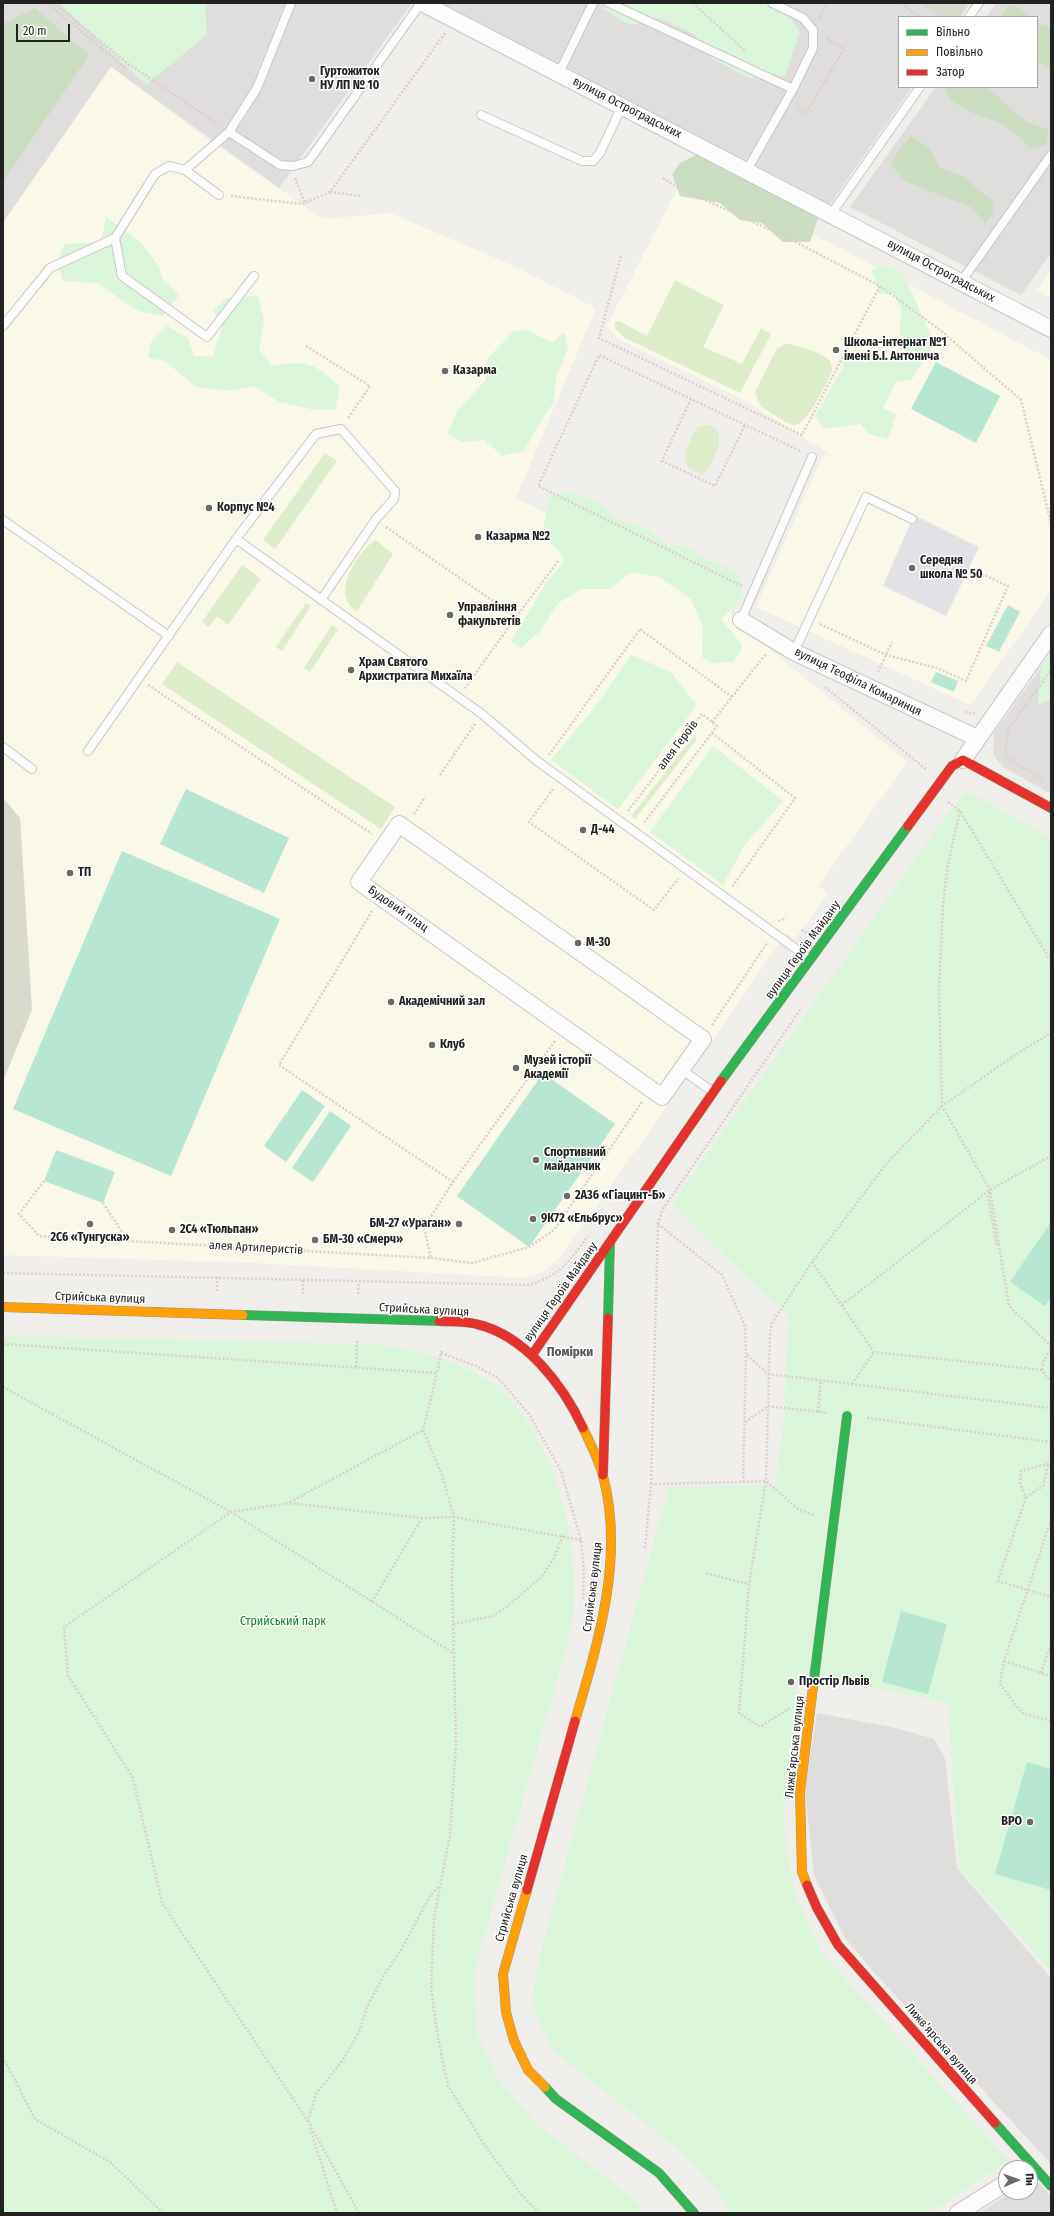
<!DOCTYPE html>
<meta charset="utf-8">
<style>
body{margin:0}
#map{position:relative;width:1054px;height:2216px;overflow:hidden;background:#f0eeeb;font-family:"Fira Sans Condensed",sans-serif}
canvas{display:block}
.frame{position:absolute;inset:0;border:4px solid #222;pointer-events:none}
.legend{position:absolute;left:898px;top:16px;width:140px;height:72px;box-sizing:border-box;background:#fff;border:1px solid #a7a7a7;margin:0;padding:5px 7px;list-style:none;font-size:12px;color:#222}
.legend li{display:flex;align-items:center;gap:8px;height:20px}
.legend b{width:20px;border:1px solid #a7a7a7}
.north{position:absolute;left:998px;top:2160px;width:40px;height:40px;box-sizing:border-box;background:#fff;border:1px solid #a7a7a7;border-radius:50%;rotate:88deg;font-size:11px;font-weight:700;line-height:16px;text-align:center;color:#222}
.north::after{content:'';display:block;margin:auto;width:14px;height:18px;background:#6a6968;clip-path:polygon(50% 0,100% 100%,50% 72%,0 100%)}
.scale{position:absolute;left:16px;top:24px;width:54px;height:18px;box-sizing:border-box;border:2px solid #222;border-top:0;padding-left:5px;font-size:12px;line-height:14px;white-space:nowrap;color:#222;-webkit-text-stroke:3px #fff;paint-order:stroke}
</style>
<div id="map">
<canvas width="1054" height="2216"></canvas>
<div class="frame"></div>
<ul class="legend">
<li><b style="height:5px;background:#30b455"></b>Вільно</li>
<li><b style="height:5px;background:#ff9f0a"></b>Повільно</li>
<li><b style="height:5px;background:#e5322d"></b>Затор</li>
</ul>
<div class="north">Пн</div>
<div class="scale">20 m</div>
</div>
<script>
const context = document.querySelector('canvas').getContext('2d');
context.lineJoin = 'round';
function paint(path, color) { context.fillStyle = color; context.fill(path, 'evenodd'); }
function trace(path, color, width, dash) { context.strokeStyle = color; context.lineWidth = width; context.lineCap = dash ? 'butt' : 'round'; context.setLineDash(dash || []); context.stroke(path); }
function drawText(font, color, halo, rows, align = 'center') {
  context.font = font + ' "Fira Sans Condensed",sans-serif'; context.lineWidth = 3; context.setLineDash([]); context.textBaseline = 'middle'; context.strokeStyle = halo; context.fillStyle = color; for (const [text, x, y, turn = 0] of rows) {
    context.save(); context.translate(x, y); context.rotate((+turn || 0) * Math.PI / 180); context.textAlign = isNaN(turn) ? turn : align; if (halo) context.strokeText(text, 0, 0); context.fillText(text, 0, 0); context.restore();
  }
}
paint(new Path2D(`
 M3,3H412L279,188L111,67L3,223Z
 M437,3H970L961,17H899V87H912L828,207Z
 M996,3H1051V253L1021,295L850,207L936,87H1037V17H986Z
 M1051,653V794L1003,767L993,755L994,733Z
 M817,1713L896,1728L934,1739L945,1758L957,1868L1051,1978V2164L871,1969L845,1938L814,1876L805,1790Z
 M1035,2178L1051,2196V2213H979L1012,2192H1030V2181Z`), '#dfdedc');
paint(new Path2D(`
 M111,67L214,144L324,219L390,213L514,266L596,308L516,498L730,605L732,618L907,762L818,886L828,893L795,939L786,933L782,939L689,1075L560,1258L540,1273L524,1278L254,1263L3,1255V1081L32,1010L20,818L3,798V223Z
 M686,171L800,227L1051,360V591L970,705L756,607L823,455L833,456L742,399L618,339L607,326Z
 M1051,270V298L1037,290Z`), '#f8f7e8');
paint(new Path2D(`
 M920,3H968L959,17H941Z
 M3,798L20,818L32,1010L3,1081Z`), '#d9d9cd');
paint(new Path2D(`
 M675,280L724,305L703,347L742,364L761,328L771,334L740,393L625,338L616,330L614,322L619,321L647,336Z
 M785,344C796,344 821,352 829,360C832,364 832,368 832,372C826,383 807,426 794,425C787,424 769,411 761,407L755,392L777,349Z
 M704,425C732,425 715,463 703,474C673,467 688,446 696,428Z
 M325,453L337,461L275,549L263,540Z
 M376,540L393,554L357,611C329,596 358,550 376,540Z
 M242,565L261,579L228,625L217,616L209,627L202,622Z
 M306,603L311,606L282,651L276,647Z
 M332,625L338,629L310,672L304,668Z
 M177,662L395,807L381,829L162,684Z
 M694,736L697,739L635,819L631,816Z`), '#ddeccb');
paint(new Path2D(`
 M1008,5L1019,7L1029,17H1001Z
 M35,8L89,55L3,182V24Z
 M1037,24L1046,25L1051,30V71L1037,61Z
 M946,87H987L1025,121L1049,130L1046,145L1030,149L1021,138L1001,123L973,113L951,101L945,90Z
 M911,136L930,149L940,168L963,176L994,202L993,214L985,223L971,207L906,182L890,164L901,147Z
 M698,154L797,205L818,218L810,242H783L762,223L740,220L720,203L680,196L672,174L680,163Z`), '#cbdec1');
paint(new Path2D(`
 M59,3H205L207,35L146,85Z
 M605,3H780L800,32L785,76L749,78L711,58L694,34L659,18L630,25L603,9Z
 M106,217L139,241L159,266L163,280L179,295L163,316L138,311L97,283L63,281L58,262L64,244L101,242Z
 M883,265L902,272L934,342L927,356L912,379L896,382L883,408L896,415L888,439L869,434L861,424L824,429L815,416L843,367L844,355L869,349L888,362L904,350L900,332L901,308L894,294H879L872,270Z
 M258,296L264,320L259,350L272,366C308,360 313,362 340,387L335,410H315L279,402L255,386L230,391L196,387L165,361L148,358L151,342L167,326L188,338L194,356L213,357L223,325L213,311L226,298Z
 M527,330L552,343L564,332L568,348L556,377L554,402L537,427L524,451L502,456L485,440L461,442L448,433L457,411L486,380L487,359L514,331Z
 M567,491L597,502L619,519L650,530L669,546L690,547L710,561L736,571L741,583V599L721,619L743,646L733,662L711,663L702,657L703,628L691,599L659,577L632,572L609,589H582L558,603L540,631L521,648L511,642L545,585L565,560L543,532L549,496Z
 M631,655L671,672L697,705L618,809L551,760L595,707Z
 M1051,655V700L1038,704L1041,666Z
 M713,746L783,801L744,846L723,885L650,832Z
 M967,791L1051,838V1972L959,1868L948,1703L798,1672L783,1822L795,1894L820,1950L1009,2161L929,2213H729L719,2193L683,2153L551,2049L532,2003L537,1965L669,1487L775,1485L784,1419L788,1317L672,1204L940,824Z
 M3,1336L374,1344C410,1349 443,1356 475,1373C481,1376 489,1379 494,1383C552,1433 579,1533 574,1608C573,1622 569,1636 566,1649L475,1969L477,2033L499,2080L535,2123L632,2197L645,2213H3Z`), '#daf5da');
paint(new Path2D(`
 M936,362L1000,396L976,443L911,409Z
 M1008,605L1020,612L999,652L986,646Z
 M936,672L958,681L954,692L931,682Z
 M186,789L289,838L264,893L160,844Z
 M122,851L280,919L171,1176L13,1109Z
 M543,1073L615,1124L529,1247L457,1196Z
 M302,1090L325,1106L286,1162L264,1146Z
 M330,1111L351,1126L313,1182L292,1168Z
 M56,1150L115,1172L103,1203L44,1181Z
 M1051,1222V1298L1045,1306L1010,1282Z
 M901,1611L947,1624L928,1694L882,1682Z
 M1027,1762L1051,1769V1890L995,1874Z`), '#b7e6d2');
paint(new Path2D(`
 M914,515L979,547L946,616L883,586Z`), '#e2e1e5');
const lane = new Path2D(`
 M609,3L793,89
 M969,17L979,3
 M559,73L593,3
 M481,115L582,161H593L600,153L622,106
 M229,132L280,165L293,166L308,162L421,3
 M185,170L219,195
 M747,170L793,89L813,48V30L803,18L772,3
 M831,214L920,87
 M254,276L207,337L122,276L115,238L155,174L169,166L185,170L229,132L257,88L291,3
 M961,282L1051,155
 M3,326L50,268L115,238
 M3,520L169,636
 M236,539L482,714L537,761L810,959
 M741,620L812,457
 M794,652L866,497L912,519
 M3,747L32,769
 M88,751L236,539L316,434L341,429L395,491L394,499L376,519L321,600
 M681,1069L713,1092`);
const street = new Path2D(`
 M422,3L1051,329
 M741,620L794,652L977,738
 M963,760L1051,634
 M399,824L703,1039L662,1097L359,882Z
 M958,2213L1006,2183`);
const fast = new Path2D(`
 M721,1081L908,826
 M243,1315L439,1321
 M608,1318L610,1243
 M813,1687L847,1416
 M545,2087L556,2099L659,2173L694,2213
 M995,2123L1051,2186`);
const slow = new Path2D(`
 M3,1307L243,1315
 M575,1721C598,1643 625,1557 603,1476C599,1460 590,1443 583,1428
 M807,1885L802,1872L800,1792L813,1687
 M527,1890L503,1974L506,2012L514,2041L528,2070L545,2087`);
const jam = new Path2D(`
 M908,826L952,766L963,760L1051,808
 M439,1321C451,1322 464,1321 476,1324C525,1335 563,1385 583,1428
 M532,1355L721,1081
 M603,1475L608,1318
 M807,1885L817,1908L838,1945L995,2123
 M527,1890L575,1721`);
trace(lane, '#c9c8c7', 10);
trace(street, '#c9c8c7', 18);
trace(fast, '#999a82', 10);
trace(slow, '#999a82', 10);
trace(jam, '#999a82', 10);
trace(new Path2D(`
 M47,3L124,67L129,65
 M54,3L127,63L219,125
 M693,3L746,52
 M901,3L920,17
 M819,18L827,3
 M796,107L806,113L844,49L826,38
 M295,178L305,203
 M663,178L677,187L788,238
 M330,192L360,196
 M231,196L302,204L330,192L445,33
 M621,256L599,338L802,435L880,286L788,238L799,217
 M880,286L940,330L1021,400L1051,523
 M306,346L370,386L348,418
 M691,399L662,461L715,486L745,425
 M386,527L516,617L465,688
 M742,586L538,486L599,355L800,451
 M516,617L559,560
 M820,624L886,655L937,668L966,681L1008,586L969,568
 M878,672L892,642
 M148,685L372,834
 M825,687L927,770
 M965,712L976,714
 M712,722L766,654
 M712,733L795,798L732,887
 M549,755L640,629L732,697
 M440,775L475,724
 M1042,779L1005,756L1008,729L1051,670
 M553,789L529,822L654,910L678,879
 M948,802L960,811L1051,961
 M628,811L702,714L717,726L644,823
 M960,811L948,864L943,904L939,991L942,1106L990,1190L1009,1306L1051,1346
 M414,814L425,797
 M372,911L279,1065L453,1182L424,1227L431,1258
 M778,921L786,918
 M802,930L807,933
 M712,1025L767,943
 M44,1181L19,1214L39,1236L431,1258L472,1263L529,1247L554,1230L642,1102
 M453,1182L555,1041
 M990,1192L988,1196L996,1243L999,1244
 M103,1203L128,1241
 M812,1262L874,1352L1042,1370
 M3,1273L530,1285C564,1272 567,1264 588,1236
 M217,1277V1292
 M303,1294V1280
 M358,1294L359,1282
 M842,1305L990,1190L1051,1156
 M3,1344L437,1373L442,1349
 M1051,1350C1042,1361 1038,1371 1051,1381
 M441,1353L476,1366L498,1378L529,1414L561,1471L581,1540L584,1570L583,1600
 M747,1355L768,1374L1051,1408
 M356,1367L357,1340
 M852,1384L874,1352
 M3,1387L231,1512L453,1653
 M818,1412L821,1381
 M867,1418L1051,1442
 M745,1422L768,1406L828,1413
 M1048,1465L1043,1486L1026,1497L1020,1484L1021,1471L1051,1463
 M743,1482L766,1481L798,1509L814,1515
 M651,1484L658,1223L663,1209L800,1010
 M1026,1497L998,1581L1051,1597
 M290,1502L423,1430
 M1051,1520L1004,1661L1000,1684L1022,1713L1051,1721
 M645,1548L651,1484L743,1482L746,1354L745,1326L722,1275L658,1224
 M706,1573L749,1584
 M372,1602L422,1518
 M453,1624L493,1616L508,1606L542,1576L553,1560L563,1536
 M1004,1661L1051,1676
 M1041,1673L1051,1644
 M790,1708L760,1727L739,1713L749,1584L766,1481L770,1334L772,1323L812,1262L887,1163L942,1106L1015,1055L1051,1033
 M3,2057L35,2119L110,2162L163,2213
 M308,2121L316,2094L343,2060L359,2032L368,2005L384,1975L401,1950L430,1896L439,1886
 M310,2128L337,2213
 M359,2213L308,2121L162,1903L133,1778L68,1676L64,1627L231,1512L289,1503L422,1518L454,1517L442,1475L423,1430L437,1373
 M539,2213L521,2194L486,2147L448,2086L438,2038L431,1989L434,1918L450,1835L456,1743L452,1578L454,1517L581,1540`), '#dccecd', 2.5, [2, 2]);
trace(lane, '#fdfcfc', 8);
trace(street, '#fdfcfc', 16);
trace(fast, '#30b455', 9);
trace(slow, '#ff9f0a', 9);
trace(jam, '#e5322d', 9);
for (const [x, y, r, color] of [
 [312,79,4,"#6a6968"],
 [836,350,4,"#6a6968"],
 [445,371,4,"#6a6968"],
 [209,508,4,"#6a6968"],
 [478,537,4,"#6a6968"],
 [912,568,4,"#6a6968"],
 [450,615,4,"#6a6968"],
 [351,670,4,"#6a6968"],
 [583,830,4,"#6a6968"],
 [70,873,4,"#6a6968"],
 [578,943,4,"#6a6968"],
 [391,1002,4,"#6a6968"],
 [432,1045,4,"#6a6968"],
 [516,1068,4,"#6a6968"],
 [536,1160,4,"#6a6968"],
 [567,1196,4,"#6a6968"],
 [533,1219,4,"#6a6968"],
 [90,1224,4,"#6a6968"],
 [459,1224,4,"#6a6968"],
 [172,1230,4,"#6a6968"],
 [315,1240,4,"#6a6968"],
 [791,1682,4,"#6a6968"],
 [1030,1822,4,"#6a6968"]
]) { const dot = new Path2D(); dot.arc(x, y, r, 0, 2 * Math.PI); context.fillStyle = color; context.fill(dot); trace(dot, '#fff', 1.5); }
drawText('bold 12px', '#222', '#fff', [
 ["Гуртожиток",320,72],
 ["НУ ЛП № 10",320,86],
 ["Школа-інтернат №1",844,343],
 ["імені Б.І. Антонича",844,357],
 ["Казарма",453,371],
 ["Корпус №4",217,508],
 ["Казарма №2",486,537],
 ["Середня",920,561],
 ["школа № 50",920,575],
 ["Управління",458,608],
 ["факультетів",458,622],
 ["Храм Святого",359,663],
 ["Архистратига Михаїла",359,677],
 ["Д-44",591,830],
 ["ТП",78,873],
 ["М-30",586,943],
 ["Академічний зал",399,1002],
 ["Клуб",440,1045],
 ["Музей історії",524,1061],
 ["Академії",524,1075],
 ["Спортивний",544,1153],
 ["майданчик",544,1167],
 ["2А36 «Гіацинт-Б»",575,1196],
 ["9К72 «Ельбрус»",541,1219],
 ["БМ-27 «Ураган»",451,1224,"right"],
 ["2С4 «Тюльпан»",180,1230],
 ["2С6 «Тунгуска»",90,1238,"center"],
 ["БМ-30 «Смерч»",323,1240],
 ["Простір Львів",799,1682],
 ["ВРО",1022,1822,"right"]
], 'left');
drawText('12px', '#222', '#fff', [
 ["вулиця Остроградських",627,108,27],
 ["вулиця Остроградських",941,271,28],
 ["вулиця Теофіла Комаринця",858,682,26],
 ["алея Героїв",678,745,-53],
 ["Будовий плац",398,909,35],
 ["вулиця Героїв Майдану",803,950,-54],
 ["алея Артилеристів",256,1248,3],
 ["вулиця Героїв Майдану",561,1292,-55],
 ["Стрийська вулиця",100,1298,2],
 ["Стрийська вулиця",424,1310,3],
 ["Стрийська вулиця",593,1587,-83],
 ["Лижвʼярська вулиця",795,1747,-84],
 ["Стрийська вулиця",512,1898,-74],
 ["Лижвʼярська вулиця",941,2044,49]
]);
drawText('12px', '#0c8416', '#fff', [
 ["Стрийський парк",283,1622]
]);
drawText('bold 13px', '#555', '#fff', [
 ["Помірки",570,1352]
]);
</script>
